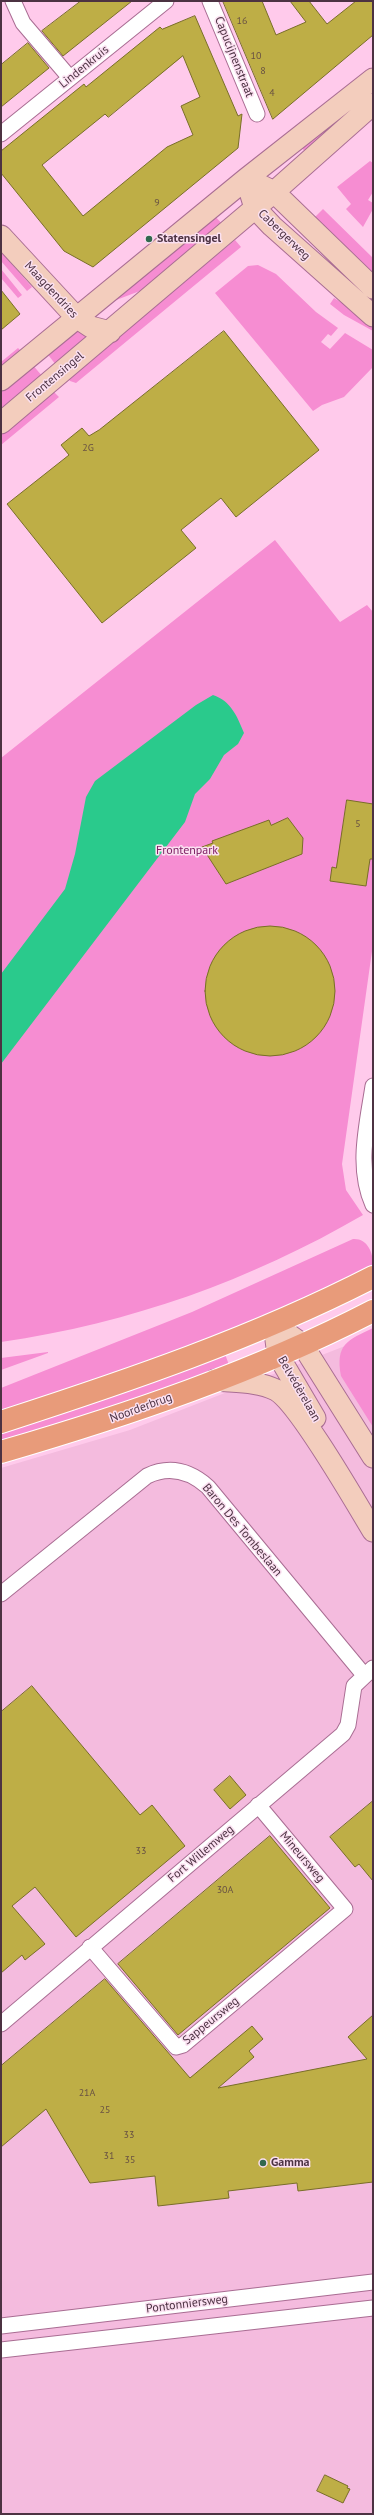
<!DOCTYPE html>
<meta charset="utf-8">
<style>
body{margin:0}
#map{position:relative;width:374px;height:2515px;overflow:hidden;background:#ffcaeb;font-family:"PT Sans",sans-serif}
canvas{display:block}
.frame{position:absolute;inset:0;border:2px solid #4c3242;pointer-events:none}
</style>
<div id="map">
<canvas width="374" height="2515"></canvas>
<div class="frame"></div>
</div>
<script>
const context = document.querySelector('canvas').getContext('2d');
context.lineJoin = 'round';
function paint(path, color) { context.fillStyle = color; context.fill(path, 'evenodd'); }
function trace(path, color, width, dash) { context.strokeStyle = color; context.lineWidth = width; context.lineCap = dash ? 'butt' : 'round'; context.setLineDash(dash || []); context.stroke(path); }
function drawText(font, color, halo, rows, align = 'center') {
  context.font = font + ' "PT Sans",sans-serif'; context.lineWidth = 3; context.setLineDash([]); context.textBaseline = 'middle'; context.strokeStyle = halo; context.fillStyle = color; for (const [text, x, y, turn = 0] of rows) {
    context.save(); context.translate(x, y); context.rotate((+turn || 0) * Math.PI / 180); context.textAlign = isNaN(turn) ? turn : align; if (halo) context.strokeText(text, 0, 0); context.fillText(text, 0, 0); context.restore();
  }
}
paint(new Path2D(`
 M373,1332V2514H1V1468L130,1430L345,1346Z`), '#f4bbde');
paint(new Path2D(`
 M359,103L308,155L302,148Z
 M370,161L373,163V192L368,200L373,203V209L363,227L346,209L351,204L337,187Z
 M323,209L373,258V274L315,217Z
 M212,213L224,226L145,289L111,302Z
 M235,240L241,247L76,383L70,381L68,378Z
 M1,252L32,287L27,291L1,261Z
 M258,265L276,274L316,312L338,328L331,336L328,334L321,342L330,349L345,333L373,350V367L344,397L322,405L313,411L215,293L248,266Z
 M1,269L22,295L18,298L1,278Z
 M334,298L359,313L373,325V331L344,315L330,304Z
 M77,326L88,338L56,365L46,352Z
 M18,348L24,354L1,375V362Z
 M31,363L43,377L1,412V387Z
 M53,391L59,397L1,445V434Z
 M275,540L340,622L367,605L373,612V944L342,1164L346,1190L363,1215C249,1281 131,1323 1,1342V758Z
 M353,1239C367,1238 373,1252 373,1264L317,1295L144,1364L1,1413V1388L192,1312Z
 M373,1328V1427L341,1376C335,1344 348,1340 373,1328Z
 M48,1352V1353L1,1370V1358Z
 M225,1354L229,1365L114,1407L1,1442V1433L81,1407Z`), '#f68dd2');
paint(new Path2D(`
 M213,695C231,701 237,716 244,733L238,744L224,755L210,779L195,794L185,822L1,1064V974L65,889L75,854L86,797L95,781L196,705Z`), '#2aca8c');
const building = new Path2D(`
 M81,1H132L63,56L42,31Z
 M223,1H262L276,35L306,22L290,1H309L327,24L356,1H373V35L273,119Z
 M195,16L238,116L242,114L238,148L93,267L64,251L1,173V151L84,84L86,87L160,27L162,29ZM183,56L200,97L181,106L193,135L167,147L83,216L42,165L105,114L108,117Z
 M28,43L49,68L1,107V65Z
 M1,290L20,314L1,330Z
 M224,331L319,450L236,517L221,498L181,530L196,548L102,623L7,504L69,455L61,445L82,428L89,436L99,430Z
 M347,800L373,804V859H370L366,886L330,881L332,867L336,868Z
 M288,818L303,838L302,854L226,884L202,847L213,843L212,841L269,820L271,825Z
 M205 991a65 65 0 1 1 130 0a65 65 0 1 1-130 0Z
 M32,1686L140,1815L152,1805L185,1846L76,1937L35,1887L12,1906L45,1944L25,1960L22,1955L1,1973V1712Z
 M230,1776L246,1795L230,1809L214,1790Z
 M373,1801V1881L359,1864L355,1867L330,1837Z
 M270,1836L330,1908L178,2035L118,1964Z
 M105,1979L190,2078L252,2026L263,2039L249,2051L254,2057L218,2088L367,2059L348,2037L373,2015V2182L298,2191L297,2183L228,2191L229,2198L158,2206L155,2176L90,2183L46,2109L1,2147V2066Z
 M325,2475L348,2486L347,2488L350,2489L343,2503L317,2491Z`);
paint(building, '#beae46');
trace(building, '#796e28', 1);
const street = new Path2D(`
 M13,1L23,23L70,78
 M210,1L257,114
 M1,134L166,1
 M373,1086C367,1126 356,1167 373,1205
 M1,1594L147,1476C170,1465 190,1471 208,1487L364,1675
 M90,1947L176,2047L183,2045L345,1909L258,1805
 M1,2024L343,1734L348,1725L354,1686L373,1668
 M1,2326L373,2282
 M1,2350L373,2308`);
const secondary = new Path2D(`
 M262,186L274,192L373,288
 M251,195L255,208L272,226L373,316
 M1,236L76,317L91,327L110,332
 M1,380L246,179L373,79
 M1,423L274,192L373,104
 M274,1325L278,1355L315,1418
 M288,1334L302,1344L373,1457
 M215,1380C235,1382 258,1381 276,1390C299,1403 356,1503 373,1531`);
const primary = new Path2D(`
 M1,1422C128,1381 254,1338 373,1277
 M1,1452C128,1415 255,1372 373,1311`);
trace(street, '#a96d93', 17);
trace(secondary, '#a96d93', 23);
trace(primary, '#fff', 24);
trace(street, '#fff', 15);
trace(secondary, '#f3cdbd', 21);
trace(primary, '#e89b7a', 22);
for (const [x, y, r, color] of [
 [149,239,4,"#32684e"],
 [263,2163,4,"#32684e"]
]) { const dot = new Path2D(); dot.arc(x, y, r, 0, 2 * Math.PI); context.fillStyle = color; context.fill(dot); trace(dot, '#fbe0f1', 1.5); }
drawText('10px', '#685143', null, [
 ["16",242,21],
 ["10",256,56],
 ["8",263,71],
 ["4",272,93],
 ["9",157,203],
 ["2G",88,448],
 ["5",358,824],
 ["33",141,1851],
 ["30A",225,1890],
 ["21A",87,2093],
 ["25",105,2110],
 ["33",129,2135],
 ["31",109,2156],
 ["35",130,2160]
]);
drawText('12px', '#4c3242', '#fbe0f1', [
 ["Capucijnenstraat",234,57,68],
 ["Lindenkruis",84,67,-39],
 ["Cabergerweg",284,235,44],
 ["Maagdendries",51,290,47],
 ["Frontensingel",55,377,-40],
 ["Belvédèrelaan",299,1389,60],
 ["Noorderbrug",141,1408,-20],
 ["Baron Des Tombeslaan",242,1530,50],
 ["Fort Willemweg",201,1854,-40],
 ["Mineursweg",302,1857,50],
 ["Sappeursweg",211,2021,-39],
 ["Pontonniersweg",187,2304,-7]
]);
drawText('bold 12px', '#4c3242', '#fbe0f1', [
 ["Statensingel",157,239],
 ["Gamma",271,2163]
], 'left');
drawText('12px', '#7f2165', '#fbe0f1', [
 ["Frontenpark",187,851]
]);
</script>
